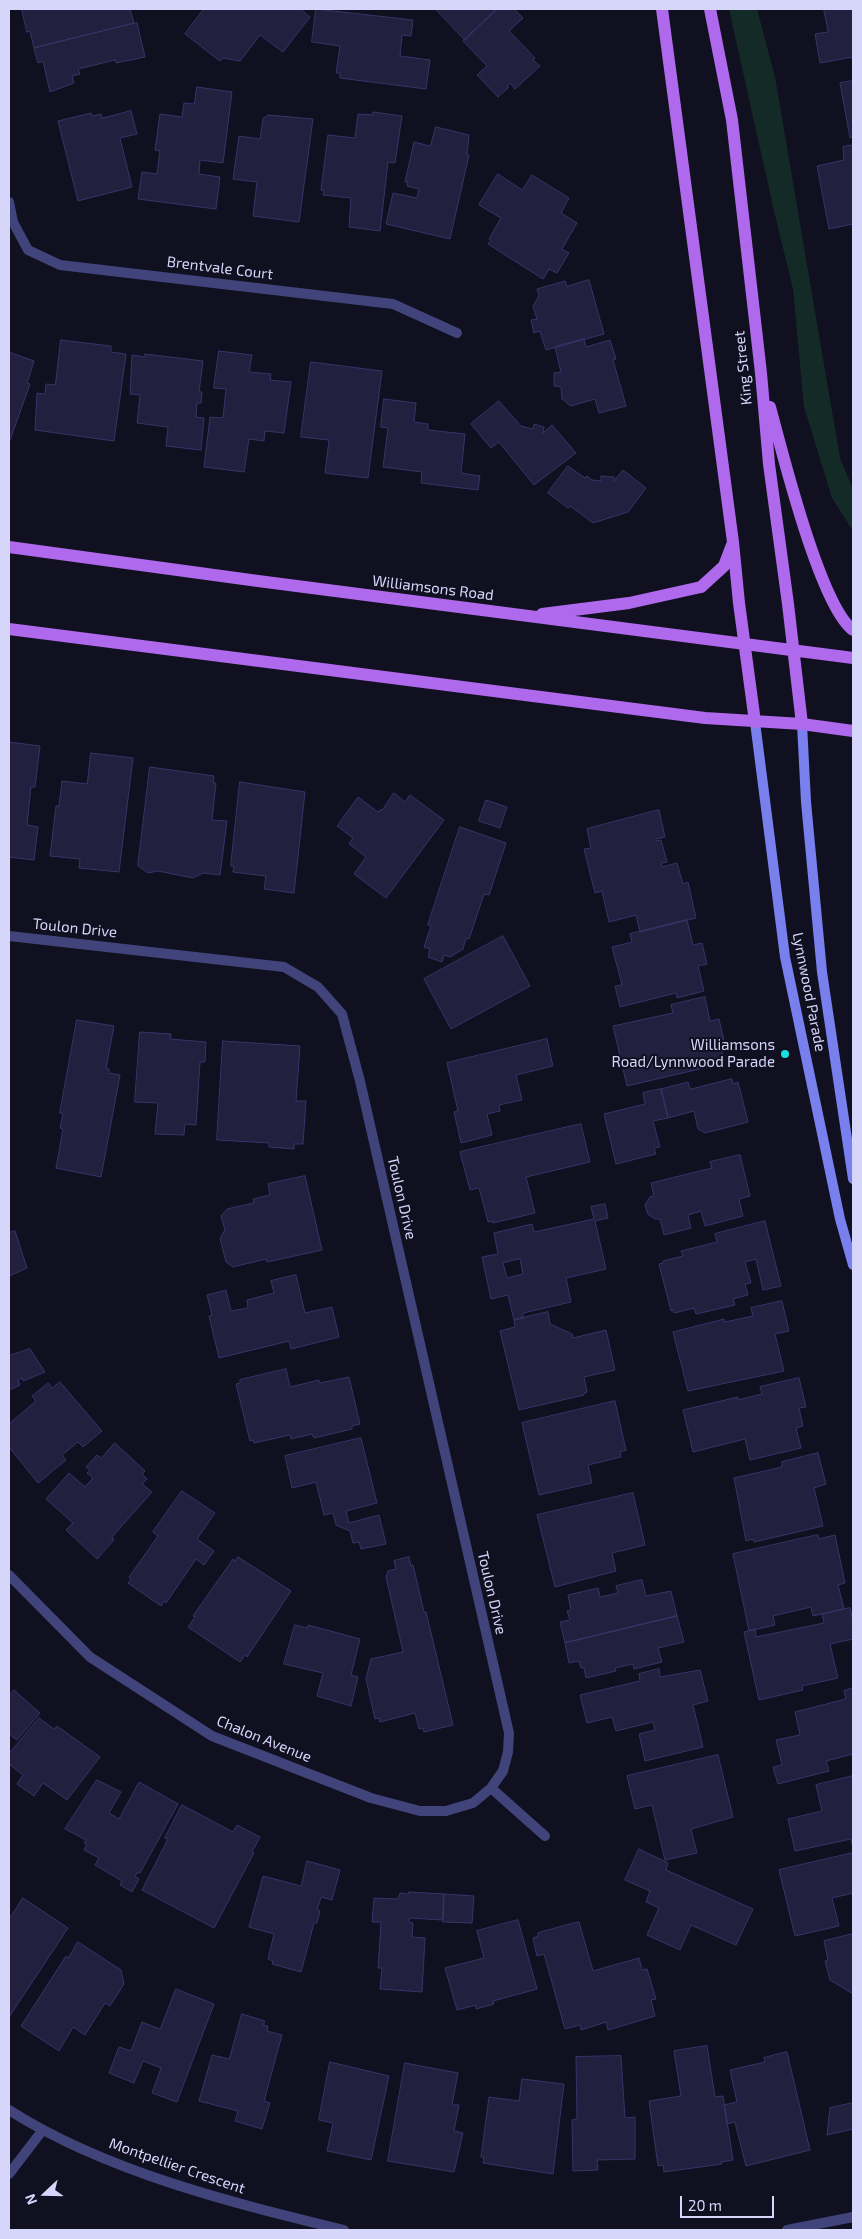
<!DOCTYPE html>
<style>
body{margin:0}
#map{position:relative;width:862px;height:2239px;overflow:hidden;background:#111021;font-family:"Exo 2",sans-serif}
canvas{display:block}
.frame{position:absolute;inset:0;border:10px solid #d6d5fa;pointer-events:none}
.north{position:absolute;left:20px;top:2169px;width:50px;height:50px;-webkit-text-stroke:4px #111021;paint-order:stroke;rotate:249deg;font-size:14px;font-weight:700;line-height:20px;text-align:center;color:#d6d5fa}
.north::after{content:'';display:block;margin:auto;width:18px;height:22px;background:#d6d5fa;clip-path:polygon(50% 0,100% 100%,50% 72%,0 100%)}
.scale{position:absolute;left:680px;top:2196px;width:94px;height:22px;box-sizing:border-box;border:2px solid #d6d5fa;border-top:0;padding-left:6px;font-size:15px;line-height:18px;white-space:nowrap;color:#d6d5fa;-webkit-text-stroke:4px #111021;paint-order:stroke}
</style>
<div id="map">
<canvas width="862" height="2239"></canvas>
<div class="frame"></div>
<div class="north">N</div>
<div class="scale">20 m</div>
</div>
<script>
const context = document.querySelector('canvas').getContext('2d');
context.lineJoin = 'round';
function paint(path, color) { context.fillStyle = color; context.fill(path, 'evenodd'); }
function trace(path, color, width, dash) { context.strokeStyle = color; context.lineWidth = width; context.lineCap = dash ? 'butt' : 'round'; context.setLineDash(dash || []); context.stroke(path); }
function drawText(font, color, halo, rows, align = 'center') {
  context.font = font + ' "Exo 2",sans-serif'; context.lineWidth = 4; context.setLineDash([]); context.textBaseline = 'middle'; context.strokeStyle = halo; context.fillStyle = color; for (const [text, x, y, turn = 0] of rows) {
    context.save(); context.translate(x, y); context.rotate((+turn || 0) * Math.PI / 180); context.textAlign = isNaN(turn) ? turn : align; if (halo) context.strokeText(text, 0, 0); context.fillText(text, 0, 0); context.restore();
  }
}
paint(new Path2D(`
 M729,9H757L775,77L840,458L853,489V531L832,498L804,407L793,289L774,211Z`), '#142a27');
const building = new Path2D(`
 M22,9H130L134,23L34,48L30,31L27,32Z
 M204,9H300L310,17L283,52L260,35L240,61L223,58L220,61L185,34Z
 M316,9L413,20L411,36L402,35L400,56L430,60L426,89L340,78V73H336L340,46L312,42Z
 M436,9H497L465,40Z
 M497,9H514L523,18L509,31L535,58L533,60L540,66L515,89L510,83L507,86L509,87L498,97L477,75L487,66L463,41Z
 M824,9H853V57L820,63L815,34L828,32Z
 M137,23L145,57L116,63L115,60L78,69L80,74L72,76L74,83L50,92L43,61L38,63L34,48Z
 M853,81V137L850,138L840,83Z
 M197,87L232,92L223,163L200,160L199,174L220,177L216,209L138,199L142,172L157,174L160,151L155,150L160,114L182,117L184,103L194,104Z
 M131,111L137,134L120,138L132,187L78,201L58,121L91,113L92,116L101,114L102,118Z
 M373,112L402,116L395,163L388,162L380,231L349,227L351,198L323,195L324,191L321,190L328,135L355,138L358,114L373,115Z
 M268,115L313,119L299,222L253,216L257,182L233,179L239,136L260,139L263,119Z
 M436,127L469,135L467,155H469L450,239L386,224L393,193L417,198L419,189L407,186L408,182H405L414,142L430,146Z
 M853,145V224L829,229L817,166L844,160L843,147Z
 M498,174L522,190L532,175L569,198L561,213L577,223L562,249L569,253L557,273L549,269L543,279L488,244L491,240L489,239L501,218L479,205Z
 M589,280L604,334L546,350L540,331L534,333L531,320L537,319L533,306L539,296L537,289L565,281L567,286Z
 M584,339L586,347L610,340L616,359L613,360L626,406L599,413L595,399L571,406L562,399L561,387L554,386V373L561,372L555,347Z
 M61,340L111,346V352L126,354L114,441L35,430L37,393L45,394L46,384L55,385Z
 M219,351L252,355L249,372L271,374L270,380L291,382L284,433L265,431L264,441L249,439L244,472L204,467L210,417L223,418L226,389L214,388Z
 M9,352L34,361L27,383L30,384L9,443Z
 M145,354L203,361L199,392H202L201,403H197L196,417L204,418L201,450L166,446L168,427L137,423L140,395L130,394L132,355L145,357Z
 M311,362L382,371L368,478L325,473L329,440L301,437Z
 M384,399L416,403L414,422L428,424V430L465,434L461,473L480,476L478,490L421,483L422,472L383,467L388,428L381,427Z
 M499,401L521,426L533,429L534,424L544,427L543,433L552,425L576,453L534,485L499,442L491,448L471,424Z
 M568,466L585,478L587,476L592,480L601,481V476L614,477V481L623,470L646,488L628,512L593,523L570,506L568,508L548,493Z
 M9,742L40,746L35,787H31L27,825L38,827L34,860L9,857Z
 M91,753L133,758L119,872L79,868L80,859L50,856L56,806H59L62,781L87,784Z
 M150,767L214,776L213,783H216L212,820L227,821L220,875L203,873L193,878L158,871L148,873L138,866Z
 M240,782L305,792L294,893L264,889L266,876L233,872L234,866H231Z
 M394,793L405,802L410,795L444,820L386,898L354,874L366,857L349,844L353,838L337,826L358,797L378,812L381,809L382,810Z
 M486,800L507,807L500,828L479,821Z
 M659,810L665,837L656,839V841L661,840L667,862L661,863L662,867L677,863L683,884L688,882L696,918L640,932L636,915L609,922L602,891L595,893L584,849L591,848L587,829Z
 M460,827L506,843L489,895L484,894L469,939L466,938L463,949L450,957L444,955L442,962L428,957L430,949L424,947L431,926L428,925Z
 M687,920L693,945L702,943L707,964L698,966L704,991L677,998L676,993L620,1007L615,986L622,985L612,947L632,942L630,934Z
 M503,936L530,986L451,1029L424,979Z
 M705,997L710,1021L719,1019L724,1041L720,1042L724,1061L721,1062V1064L627,1086L613,1026L673,1013L671,1005Z
 M77,1020L114,1026L106,1068L109,1069V1073L120,1075L101,1177L56,1168L63,1129L60,1128L63,1114L60,1113Z
 M140,1032L171,1034L170,1039L206,1042L205,1062H200L196,1125L185,1124L184,1135L155,1134L158,1103L135,1102Z
 M547,1039L553,1066L516,1075L522,1100L499,1105L500,1111L487,1114L492,1135L461,1143L454,1112L458,1111L447,1063Z
 M223,1041L300,1046L296,1101H306L303,1144H294V1149L269,1147V1143L217,1140Z
 M732,1079L733,1084L738,1082L748,1122L705,1133L698,1129L694,1111L668,1118L661,1089L688,1082L690,1089Z
 M661,1089L668,1118L653,1121L660,1147L654,1148L656,1154L616,1164L604,1114L645,1104L643,1093Z
 M581,1124L590,1162L526,1177L535,1213L493,1223V1221L488,1222L479,1188L470,1190L460,1152Z
 M740,1155L750,1196L739,1199L743,1216L705,1226L701,1211L688,1215L691,1228L664,1235L660,1219H655L648,1214L645,1205L650,1197L654,1196L651,1183L712,1168L710,1162Z
 M305,1176L322,1250L267,1262L266,1259L233,1267L226,1262L220,1238L225,1230L221,1216L227,1209L254,1203L253,1199L270,1195L268,1184Z
 M605,1204L608,1218L595,1221L606,1269L566,1278L571,1302L523,1313V1318L514,1320L508,1295L491,1299L482,1257L498,1254L494,1233L532,1224L534,1232L594,1219L591,1207ZM520,1259L523,1274L507,1278L503,1263Z
 M765,1221L781,1286L763,1290L756,1259L745,1262L751,1283L745,1284L748,1295L733,1299L735,1305L696,1314L694,1308L674,1313L673,1310L671,1311L659,1264L663,1263V1261L683,1256L681,1251L717,1242L715,1234Z
 M15,1231L27,1268L9,1276V1233Z
 M296,1275L305,1313L332,1307L339,1337L291,1349L289,1341L219,1358L209,1316L212,1315L207,1295L226,1290L231,1311L248,1308L247,1300L274,1293L271,1281Z
 M782,1301L789,1331L775,1334L784,1371L688,1391L673,1332L724,1319L725,1322L753,1316L751,1308Z
 M548,1312L550,1324L572,1334L573,1338L606,1330L615,1370L584,1377L587,1392L584,1393V1395L519,1410L500,1331L515,1327L514,1320Z
 M30,1349L45,1372L23,1381L22,1378L18,1380L20,1385L9,1390V1356Z
 M286,1369L290,1387L319,1380L320,1383L349,1377L360,1424L352,1426V1429L314,1438L312,1434L291,1439L290,1435L254,1443L253,1440L250,1441L236,1384L240,1383V1380Z
 M799,1378L806,1407L799,1408L803,1426L796,1428L801,1448L750,1460L745,1439L693,1452L683,1410L738,1397V1400L762,1394L760,1387Z
 M60,1382L102,1431L83,1447L78,1442L62,1455L66,1460L38,1483L9,1447V1424L36,1401L32,1396L48,1383L52,1388Z
 M615,1401L626,1450L620,1452L621,1457L588,1465L592,1483L539,1495L522,1423Z
 M361,1438L377,1503L346,1511L349,1523L379,1515L386,1544L361,1549L359,1542L353,1543L350,1531L336,1525L333,1513L324,1515L316,1482L292,1488L285,1456Z
 M115,1443L145,1471L142,1474L147,1479L142,1484L152,1492L112,1537L114,1540L97,1559L66,1530L73,1523L46,1499L69,1473L85,1487L93,1478L87,1473L90,1470L86,1467L97,1455L101,1458Z
 M818,1453L826,1484L814,1488L823,1526L754,1542L753,1539L746,1541L734,1478L782,1467V1462Z
 M182,1491L215,1513L197,1539L214,1551L204,1565L196,1559L166,1603L164,1601L161,1606L128,1583L131,1579L129,1577L158,1536L153,1532Z
 M633,1493L645,1545L612,1553L616,1571L555,1587L537,1515Z
 M818,1535L819,1539L835,1535L845,1583L838,1585L844,1609L813,1616L811,1607L773,1616L775,1625L749,1631L733,1554Z
 M238,1557L291,1591L247,1657L245,1655L240,1662L188,1627L195,1617L193,1616L233,1559L235,1561Z
 M409,1557L411,1566L413,1565L424,1612H426L453,1725L424,1732L423,1728L419,1729L415,1713L380,1722L379,1718L375,1719L366,1679L371,1659L403,1652L386,1577L388,1571L396,1569L394,1561Z
 M642,1580L646,1596L671,1591L677,1616L565,1643L560,1622L570,1620L567,1611L571,1610L568,1595L598,1588L600,1597L618,1593L616,1586Z
 M850,1608L853,1621V1639L830,1644L838,1678L802,1686L803,1690L759,1700L744,1632L755,1629L756,1637L824,1623L822,1614Z
 M677,1616L684,1642L658,1648L662,1662L634,1669L633,1664L615,1668L616,1671L586,1678L584,1668H581L579,1661L569,1663L565,1643Z
 M295,1625L307,1628L308,1625L360,1639L351,1675L358,1677L351,1706L317,1696L323,1673L284,1664Z
 M659,1669L660,1677L700,1670L708,1701L693,1705L703,1747L645,1761L639,1734L655,1730L653,1722L616,1731L612,1717L587,1723L580,1695L640,1681L639,1674Z
 M853,1688V1754L826,1761L829,1771L778,1784L773,1767L782,1765L776,1740L800,1735L795,1712L846,1699L844,1691Z
 M14,1690L40,1713L17,1740L9,1734V1696Z
 M39,1718L54,1729L57,1726L100,1757L67,1800L43,1783L34,1796L17,1784L23,1775L9,1764V1754Z
 M718,1755L733,1817L691,1829L697,1853L665,1860L652,1805L635,1809L627,1776Z
 M853,1776V1847L851,1839L795,1851L788,1819L822,1811L816,1785Z
 M97,1780L121,1792L109,1813L119,1819L139,1782L178,1804L140,1873L138,1872L135,1876L139,1879L132,1892L120,1885L122,1881L95,1865L99,1858L84,1850L87,1844L84,1843L86,1840L65,1829Z
 M182,1805L233,1832L237,1825L260,1837L252,1852L254,1853L214,1928L142,1890L168,1839L165,1838Z
 M639,1849L668,1863L666,1870L753,1909L736,1945L691,1925L680,1950L647,1935L659,1908L646,1902L650,1891L625,1880Z
 M853,1853V1893L832,1898L839,1926L795,1936L779,1870Z
 M307,1861L340,1870L332,1900L321,1897L317,1910L320,1911L317,1923H314L301,1972L272,1964L273,1961L268,1959L274,1934L249,1927L263,1876L301,1886Z
 M409,1892L444,1894L443,1920L409,1918V1922L413,1923L412,1937L425,1938L422,1992L380,1989L382,1968H378L381,1922H372L374,1898L398,1899L400,1893L408,1894Z
 M444,1894L474,1896L472,1923L443,1922Z
 M23,1898L68,1928L9,2017V1920Z
 M518,1920L537,1989L493,2001L494,2004L476,2009V2005L457,2010L445,1968L484,1958L477,1931Z
 M579,1922L593,1971L639,1958L642,1970L647,1969L656,1999L651,2000L655,2016L608,2030L606,2022L581,2030L580,2025L565,2029L544,1954L537,1956L533,1938L538,1936V1933Z
 M853,1934V1994L830,1980L825,1961L828,1960L824,1941Z
 M78,1942L121,1970L124,1984L110,2006L105,2003L85,2035L73,2027L59,2051L21,2026L66,1956L68,1958Z
 M176,1989L214,2004L177,2102L152,2093L161,2068L143,2061L134,2083L109,2073L119,2047L131,2051L142,2022L160,2029Z
 M242,2014L265,2021L263,2025L268,2026L267,2031L282,2035L264,2101L270,2103L262,2129L235,2121L238,2111L199,2101L212,2055L229,2059Z
 M707,2046L715,2097L723,2096L733,2160L721,2162L722,2164L664,2172L663,2165L658,2166L649,2101L681,2096L674,2051Z
 M787,2052L810,2150L746,2166L735,2122L727,2124L724,2105L737,2102L730,2070L765,2062L764,2058Z
 M621,2056L625,2118L635,2117V2159L597,2160L598,2170L573,2171L572,2120L577,2119L576,2057Z
 M330,2062L389,2076L371,2160L327,2151L333,2123L319,2120Z
 M405,2063L458,2073L452,2105H459L454,2131L463,2133L454,2172L388,2161Z
 M522,2079L564,2084L553,2174L483,2163L484,2157H481L489,2097L519,2101Z
 M853,2103V2129L827,2135L830,2108Z`);
paint(building, '#221f3f');
trace(building, '#393368', 1);
trace(new Path2D(`
 M9,202L13,222L28,250L60,265L393,304L457,333
 M9,936L284,967L318,987L342,1014L360,1081L509,1733L508,1752L503,1771L491,1788L473,1803L446,1811H420L371,1798L212,1736L90,1657L9,1575
 M491,1788L545,1836
 M9,2110C106,2172 233,2203 344,2230
 M9,2174L42,2131
 M787,2230L853,2217`), '#41447a', 10);
trace(new Path2D(`
 M755,722L785,957L840,1219L853,1265
 M802,724L806,802L822,972L853,1179`), '#7880ee', 10);
trace(new Path2D(`
 M662,9L733,542L739,603L755,722
 M710,9L732,120L761,373L769,464L788,604L802,724
 M770,407C782,451 820,606 853,630
 M9,547L258,581L853,658
 M542,614L629,603L701,587L724,566L732,545
 M9,629L705,718L802,724L853,731`), '#af69ec', 12);
for (const [x, y, r, color] of [
 [785,1054,5,"#1cdedf"]
]) { const dot = new Path2D(); dot.arc(x, y, r, 0, 2 * Math.PI); context.fillStyle = color; context.fill(dot); trace(dot, '#111021', 2); }
drawText('15px', '#d6d5fa', '#111021', [
 ["Brentvale Court",220,268,7],
 ["King Street",743,368,-96],
 ["Williamsons Road",433,588,7],
 ["Toulon Drive",75,928,6],
 ["Lynnwood Parade",809,992,79],
 ["Toulon Drive",402,1198,77],
 ["Toulon Drive",492,1593,77],
 ["Chalon Avenue",264,1739,22],
 ["Montpellier Crescent",177,2166,19]
]);
drawText('15px', '#d6d5fa', '#111021', [
 ["Williamsons",775,1045],
 ["Road/Lynnwood Parade",775,1062]
], 'right');
</script>
